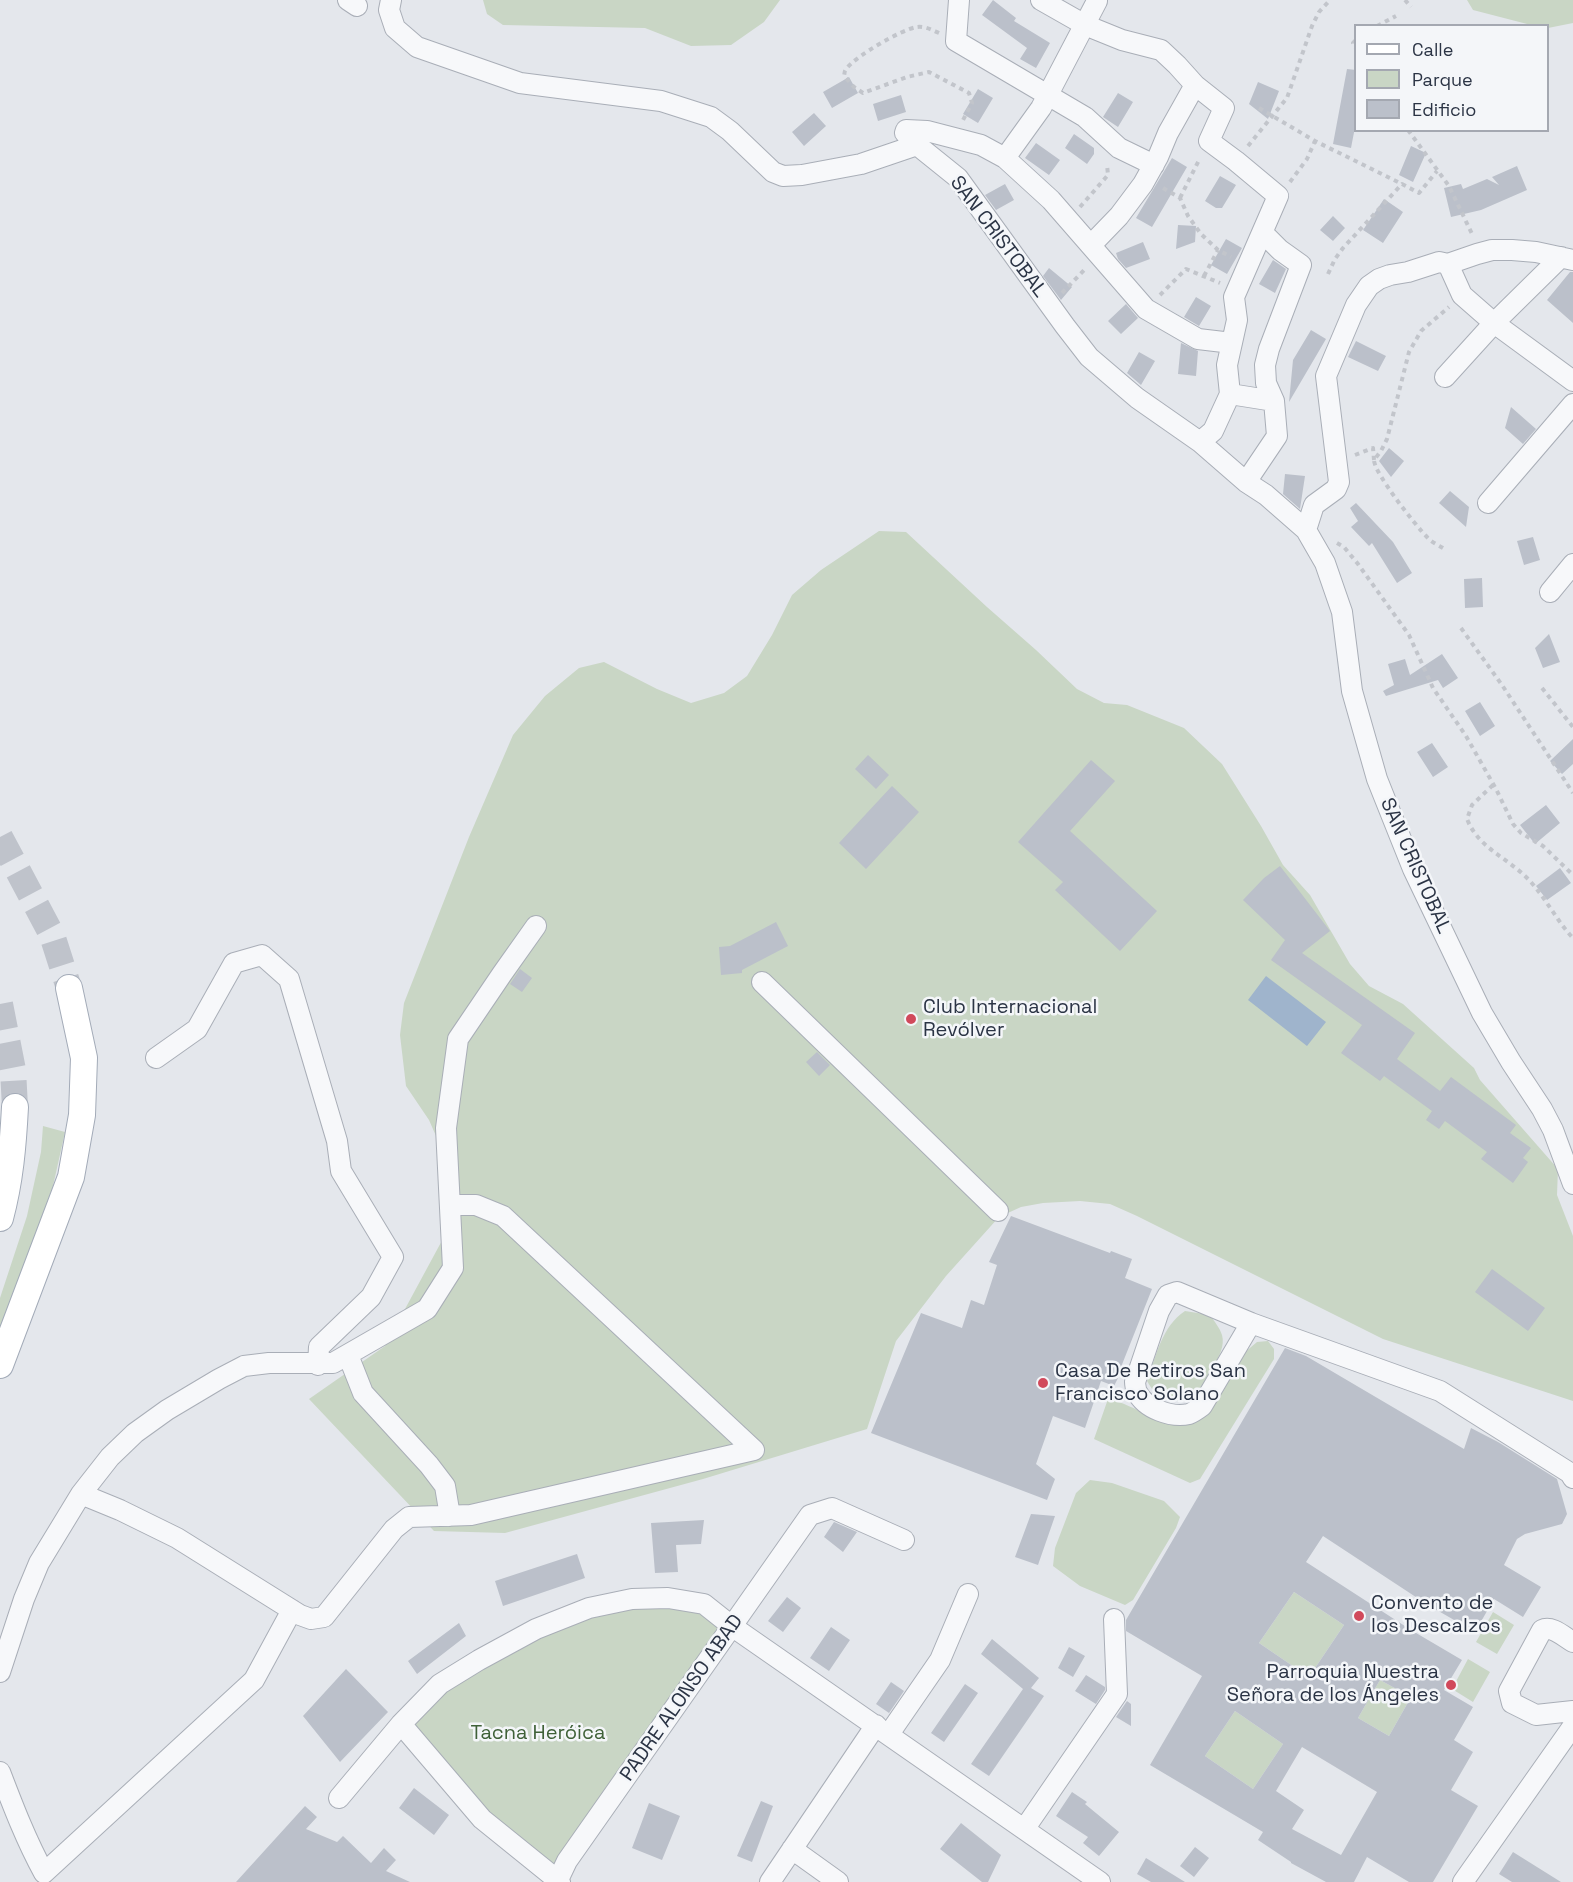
<!DOCTYPE html>
<meta charset="utf-8">
<style>
body{margin:0}
#map{position:relative;width:1573px;height:1882px;overflow:hidden;background:#e4e7ec;font-family:"Space Grotesk",sans-serif}
canvas{display:block}
.legend{position:absolute;left:1354px;top:24px;width:195px;height:108px;box-sizing:border-box;background:#f4f6f9;border:2px solid #a4a8b1;margin:0;padding:8px 10px;list-style:none;font-size:18px;color:#2b3445}
.legend li{display:flex;align-items:center;gap:12px;height:30px}
.legend b{width:30px;border:2px solid #a4a8b1}
</style>
<div id="map">
<canvas width="1573" height="1882"></canvas>
<ul class="legend">
<li><b style="height:8px;background:#fff"></b>Calle</li>
<li><b style="height:16px;background:#c9d6c5"></b>Parque</li>
<li><b style="height:16px;background:#bbc0ca"></b>Edificio</li>
</ul>
</div>
<script>
const context = document.querySelector('canvas').getContext('2d');
context.lineJoin = 'round';
function paint(path, color) { context.fillStyle = color; context.fill(path, 'evenodd'); }
function trace(path, color, width, dash) { context.strokeStyle = color; context.lineWidth = width; context.lineCap = dash ? 'butt' : 'round'; context.setLineDash(dash || []); context.stroke(path); }
function drawText(font, color, halo, rows, align = 'center') {
  context.font = font + ' "Space Grotesk",sans-serif'; context.lineWidth = 5; context.setLineDash([]); context.textBaseline = 'middle'; context.strokeStyle = halo; context.fillStyle = color; for (const [text, x, y, turn = 0] of rows) {
    context.save(); context.translate(x, y); context.rotate((+turn || 0) * Math.PI / 180); context.textAlign = isNaN(turn) ? turn : align; if (halo) context.strokeText(text, 0, 0); context.fillText(text, 0, 0); context.restore();
  }
}
paint(new Path2D(`
 M483,0H780L764,22L731,45L691,46L645,28L503,25L487,14Z
 M1467,0H1573V23L1548,28V26L1531,25L1473,10Z
 M879,531L906,532L987,607L1036,650L1077,689L1104,703L1127,705L1184,728L1222,764L1261,826L1283,865L1310,895L1350,964L1369,986L1403,1004L1474,1068L1480,1080L1558,1169L1557,1195L1573,1236V1401L1383,1339L1137,1216L1110,1204L1080,1201L1043,1203L1021,1207L999,1217L946,1276L896,1341L867,1429L703,1479L505,1533L434,1531L309,1399L385,1346L445,1235L447,1161L429,1120L406,1086L400,1035L404,1003L469,837L513,735L545,696L579,668L604,662L657,689L691,703L724,693L747,676L772,635L792,595L821,570Z
 M43,1126L65,1132L53,1186L0,1332V1298L27,1216L41,1152Z
 M1185,1311L1210,1315C1214,1321 1220,1328 1222,1335C1225,1346 1219,1356 1214,1366C1206,1382 1193,1406 1171,1400C1159,1397 1153,1392 1147,1381C1156,1356 1162,1326 1185,1311Z
 M1268,1341L1274,1349V1359L1200,1479L1190,1483L1094,1439L1108,1399C1123,1402 1134,1409 1149,1415C1166,1421 1183,1420 1201,1419L1213,1407L1244,1353L1257,1342Z
 M1090,1480L1112,1483L1164,1501L1180,1517L1176,1528L1133,1600L1125,1605L1080,1586L1053,1566L1055,1548L1076,1493Z
 M1294,1592L1344,1625L1309,1677L1259,1643Z
 M651,1605L707,1614L721,1623L553,1868L487,1810L410,1724L445,1689L540,1637L597,1615Z
 M1493,1612L1514,1625L1497,1654L1476,1642Z
 M1468,1659L1490,1672L1473,1702L1452,1689Z
 M1380,1680L1411,1697L1389,1736L1358,1718Z
 M1235,1711L1283,1744L1253,1789L1205,1756Z`), '#c9d6c5');
paint(new Path2D(`
 M1266,976L1326,1022L1307,1046L1248,1000Z`), '#9fb4cc');
paint(new Path2D(`
 M993,0L1016,18L1014,21L1050,43L1036,68L1020,59L1027,48L982,15Z
 M1347,69L1356,70V122L1351,148L1333,144Z
 M849,77L858,93L832,108L823,92Z
 M1258,82L1279,91L1268,119L1249,104Z
 M978,89L993,98L978,123L963,114Z
 M1118,93L1133,102L1118,127L1103,117Z
 M901,95L906,112L878,121L873,104Z
 M814,113L826,126L804,146L792,132Z
 M1074,134L1094,148V154L1087,164L1065,148Z
 M1036,143L1060,160L1049,175L1025,158Z
 M1411,146L1426,153L1413,182L1399,175Z
 M1172,158L1187,167L1152,227L1136,218Z
 M1517,166L1527,190L1481,210L1451,217L1444,188L1461,184L1463,189L1487,179L1499,185L1492,177Z
 M1220,176L1236,185L1222,208H1216L1205,201Z
 M1005,184L1014,200L996,210L985,195Z
 M1384,199L1403,212L1383,243L1363,230Z
 M1333,216L1345,228L1333,241L1320,230Z
 M1178,225L1196,226L1195,242L1176,249Z
 M1226,239L1242,248L1227,274L1211,265Z
 M1143,242L1150,259L1126,268L1118,259L1116,253Z
 M1273,260L1286,269L1275,293L1259,284Z
 M1049,268L1072,287L1061,300L1043,276Z
 M1570,272H1573V323L1547,300Z
 M1196,297L1211,306L1199,326L1184,317Z
 M1126,304L1138,318L1121,334L1108,321Z
 M1311,330L1326,339L1289,402L1293,360Z
 M1356,341L1386,356L1378,371L1348,357Z
 M1181,343L1198,351L1196,376L1178,374Z
 M1139,352L1155,361L1141,385L1127,373Z
 M1511,407L1536,429L1523,444L1505,428Z
 M1389,448L1404,461L1391,477L1379,461Z
 M1285,474L1305,476L1300,509L1283,494Z
 M1450,491L1469,507L1466,527L1439,503Z
 M1356,503L1393,542L1412,573L1397,583L1372,543L1369,546L1351,527L1358,521L1350,508Z
 M1533,537L1540,560L1524,565L1517,541Z
 M1482,578L1483,607L1465,608L1464,579Z
 M1549,634L1560,662L1543,668L1535,648Z
 M1442,654L1458,678L1443,688L1438,680L1386,696L1383,691L1394,685L1388,664L1405,659L1410,675Z
 M1480,702L1495,726L1480,736L1465,711Z
 M1573,739V764L1562,774L1550,761Z
 M1432,743L1448,767L1433,777L1417,752Z
 M868,755L889,775L876,789L855,769Z
 M1091,760L1115,781L1070,831L1157,911L1120,951L1055,890L1063,882L1018,842Z
 M892,786L919,812L866,869L839,843Z
 M1546,805L1560,823L1535,844L1520,825Z
 M1280,866L1330,931L1302,953L1415,1033L1397,1059L1440,1091L1451,1077L1516,1125L1510,1133L1531,1148L1523,1158L1528,1162L1513,1183L1481,1159L1487,1152L1445,1121L1439,1129L1426,1120L1432,1111L1384,1076L1380,1081L1341,1053L1362,1025L1271,960L1285,940L1243,900L1264,878Z
 M1560,868L1571,883L1547,900L1536,886Z
 M776,922L788,946L742,970V973L721,975L719,947L730,946Z
 M520,969L532,978L522,992L510,984Z
 M817,1052L830,1065L819,1076L806,1062Z
 M1011,1216L1110,1253L1111,1251L1132,1259L1125,1278L1152,1289L1121,1367L1123,1368L1114,1386L1101,1381L1085,1428L1053,1416L1036,1464L1055,1479L1047,1500L871,1433L921,1313L962,1328L971,1300L984,1305L997,1265L989,1262Z
 M1492,1269L1545,1308L1528,1331L1475,1292Z
 M1285,1348L1306,1356L1464,1449L1471,1428L1498,1442L1557,1479L1567,1514L1562,1524L1525,1534L1517,1539L1504,1565L1541,1587L1523,1617L1494,1599L1475,1632L1428,1605L1323,1536L1306,1562L1411,1630L1462,1660L1444,1690L1473,1707L1454,1740L1473,1752L1451,1790L1478,1806L1433,1882H1409L1367,1857L1354,1882H1326L1291,1863V1862L1258,1840L1263,1832L1150,1765L1202,1676L1126,1631V1620ZM1294,1592L1344,1625L1309,1677L1259,1643ZM1380,1680L1411,1697L1389,1736L1358,1718ZM1235,1711L1283,1744L1253,1789L1205,1756ZM1302,1747L1377,1792L1341,1855L1292,1829L1304,1810L1276,1791Z
 M1031,1514L1055,1516L1038,1565L1015,1557Z
 M704,1520L701,1544L676,1545L678,1572L655,1573L651,1523Z
 M834,1522L857,1532L843,1552L824,1537Z
 M577,1554L585,1578L503,1606L495,1581Z
 M787,1597L801,1608L783,1632L768,1621Z
 M459,1623L466,1636L417,1674L408,1661Z
 M831,1627L850,1640L829,1671L810,1658Z
 M992,1639L1039,1678L1031,1688L1044,1696L989,1776L971,1764L1023,1689L981,1654Z
 M1069,1647L1085,1656L1073,1677L1058,1668Z
 M346,1669L388,1712L340,1762L303,1716Z
 M1086,1675L1105,1687V1690L1096,1704L1075,1691Z
 M891,1682L904,1691L889,1713L876,1704Z
 M965,1684L978,1693L944,1742L931,1733Z
 M1127,1701L1131,1704V1726L1116,1717Z
 M414,1788L449,1815L434,1835L399,1808Z
 M1072,1792L1087,1802L1085,1804L1119,1832L1099,1856L1083,1843L1088,1837L1056,1816Z
 M761,1801L773,1806L752,1862L737,1856Z
 M649,1803L680,1816L662,1860L632,1848Z
 M305,1806L317,1817L306,1829L337,1842L343,1836L371,1863L384,1848L396,1860L386,1871L410,1882H236Z
 M961,1823L1001,1855L988,1882H982L940,1849Z
 M1195,1847L1209,1858L1194,1877L1180,1866Z
 M1513,1852L1561,1882H1512L1499,1874Z
 M1146,1858L1185,1882H1151L1137,1874Z`), '#bbc0ca');
trace(new Path2D(`
 M0,837L52,935L69,988
 M0,1004L13,1070L15,1107`), '#bfc3cb', 26, [26, 13]);
const minor = new Path2D(`
 M348,0L357,6
 M391,0L389,10L395,28L417,47L520,83L661,101L711,117L730,131L773,172L783,176L802,175L861,164L917,145L958,178L1065,326L1089,357L1137,398L1200,442L1246,482L1266,495L1306,530L1325,563L1342,612L1352,691L1377,779L1413,869L1482,1013L1511,1062L1542,1109L1553,1130L1573,1184
 M959,0L956,41L1085,117L1119,148L1154,165
 M1041,0L1085,25L1122,40L1161,50L1177,65L1195,85L1224,108L1209,141L1236,161L1278,196L1234,297L1237,320L1227,365L1230,394L1213,431L1200,442
 M917,145L905,133L906,130L927,131L981,145L1005,158L1051,200L1146,309L1198,339L1232,343
 M1005,158L1041,108L1097,1
 M1091,245L1119,216L1143,184L1158,157L1168,133L1195,85
 M1448,264L1462,295L1494,323L1573,381
 M1445,377L1494,323L1561,257
 M1230,394L1274,401
 M1246,482L1277,436L1274,401L1266,383L1265,365L1269,349L1301,265L1280,250L1263,233
 M1488,503L1573,404
 M1306,530L1314,505L1336,489L1339,482L1326,376L1356,305L1369,286L1379,279L1390,275L1408,272L1439,262L1448,264L1477,254L1492,250H1512L1536,252L1573,260
 M1550,592L1573,564
 M762,982L998,1211
 M156,1058L197,1029L234,963L262,955L289,979L337,1141L341,1171L393,1257L371,1297L319,1347L318,1365
 M450,1205H476L503,1216L754,1450
 M1251,1323L1202,1406C1198,1409 1194,1412 1189,1414C1172,1418 1145,1409 1137,1392C1136,1391 1135,1383 1135,1382L1159,1311L1168,1295L1177,1292L1251,1323L1440,1391L1570,1473L1573,1478
 M348,1355L363,1393L429,1465L445,1486L450,1516
 M81,1494L120,1510L177,1538L300,1615L311,1619L324,1617L394,1529L409,1517L471,1515L754,1450
 M1573,1642C1564,1637 1552,1625 1542,1630L1509,1691L1512,1703L1536,1715L1573,1711
 M0,1672L24,1599L39,1563L81,1494L110,1457L135,1433L167,1410L219,1379L244,1366L269,1363H333L427,1309L453,1268L446,1128L458,1039L502,974L536,926
 M401,1724L482,1819L560,1882
 M889,1734L940,1660L968,1594
 M0,1772C13,1806 26,1840 44,1873L254,1680L292,1610
 M339,1798L401,1724L440,1684L479,1660L536,1629L589,1608L632,1599L668,1598L704,1604L733,1627L1100,1882
 M1025,1828L1117,1694L1114,1619
 M792,1849L838,1882
 M557,1882L567,1861L810,1515L832,1508L904,1540
 M770,1882L876,1725
 M1463,1882L1573,1726`);
const major = new Path2D(`
 M0,1218C10,1181 13,1145 15,1107
 M0,1365L71,1177L82,1115L84,1058L69,988`);
trace(minor, '#a9aeb7', 22);
trace(major, '#a3abb8', 28);
trace(new Path2D(`
 M1405,0L1411,7
 M1377,26L1396,16
 M939,33C932,30 925,26 917,27C902,29 856,56 847,68C844,71 845,72 844,76L854,87L863,93L907,77L929,72L969,93L972,103L962,122
 M1356,40L1353,43L1356,48
 M1259,108L1315,141L1402,184
 M1408,130L1449,186L1473,236
 M1248,146L1287,98L1312,26L1319,12L1330,0
 M1290,182L1307,159L1315,141
 M1163,188L1180,198L1188,216L1201,234L1218,250L1231,257
 M1180,198L1200,158
 M1080,207L1108,175L1107,165
 M1328,274L1335,259L1343,248L1402,184L1419,193L1437,171
 M1204,276L1218,250
 M1062,293L1086,268
 M1160,295L1186,269L1220,283
 M1355,455L1373,448L1374,460
 M1337,543L1344,547L1358,564L1409,635L1433,688L1466,736L1496,789L1513,824L1521,833L1543,846L1573,875
 M1443,548C1438,545 1431,542 1427,537C1416,526 1374,473 1374,460L1381,451L1387,439L1409,352L1421,331L1449,307
 M1461,628L1502,685L1573,793
 M1542,688L1573,727
 M1493,785L1472,805L1467,819C1478,847 1504,856 1525,876C1544,894 1555,919 1573,938`), '#c2c5cb', 4, [4.5, 4.5]);
trace(minor, '#f7f8fa', 20);
trace(major, '#fff', 26);
for (const [x, y, r, color] of [
 [911,1019,6,"#d1495b"],
 [1043,1383,6,"#d1495b"],
 [1359,1616,6,"#d1495b"],
 [1451,1685,6,"#d1495b"]
]) { const dot = new Path2D(); dot.arc(x, y, r, 0, 2 * Math.PI); context.fillStyle = color; context.fill(dot); trace(dot, '#f4f6f9', 2); }
drawText('20px', '#2b3445', '#f4f6f9', [
 ["SAN CRISTOBAL",998,237,53],
 ["SAN CRISTOBAL",1415,866,66],
 ["PADRE ALONSO ABAD",682,1698,-55]
]);
drawText('20px', '#2b3445', '#f4f6f9', [
 ["Club Internacional",923,1008],
 ["Revólver",923,1031],
 ["Casa De Retiros San",1055,1372],
 ["Francisco Solano",1055,1395],
 ["Convento de",1371,1604],
 ["los Descalzos",1371,1627],
 ["Parroquia Nuestra",1439,1673,"right"],
 ["Señora de los Ángeles",1439,1696,"right"]
], 'left');
drawText('20px', '#3f6138', '#f4f6f9', [
 ["Tacna Heróica",538,1734]
]);
</script>
